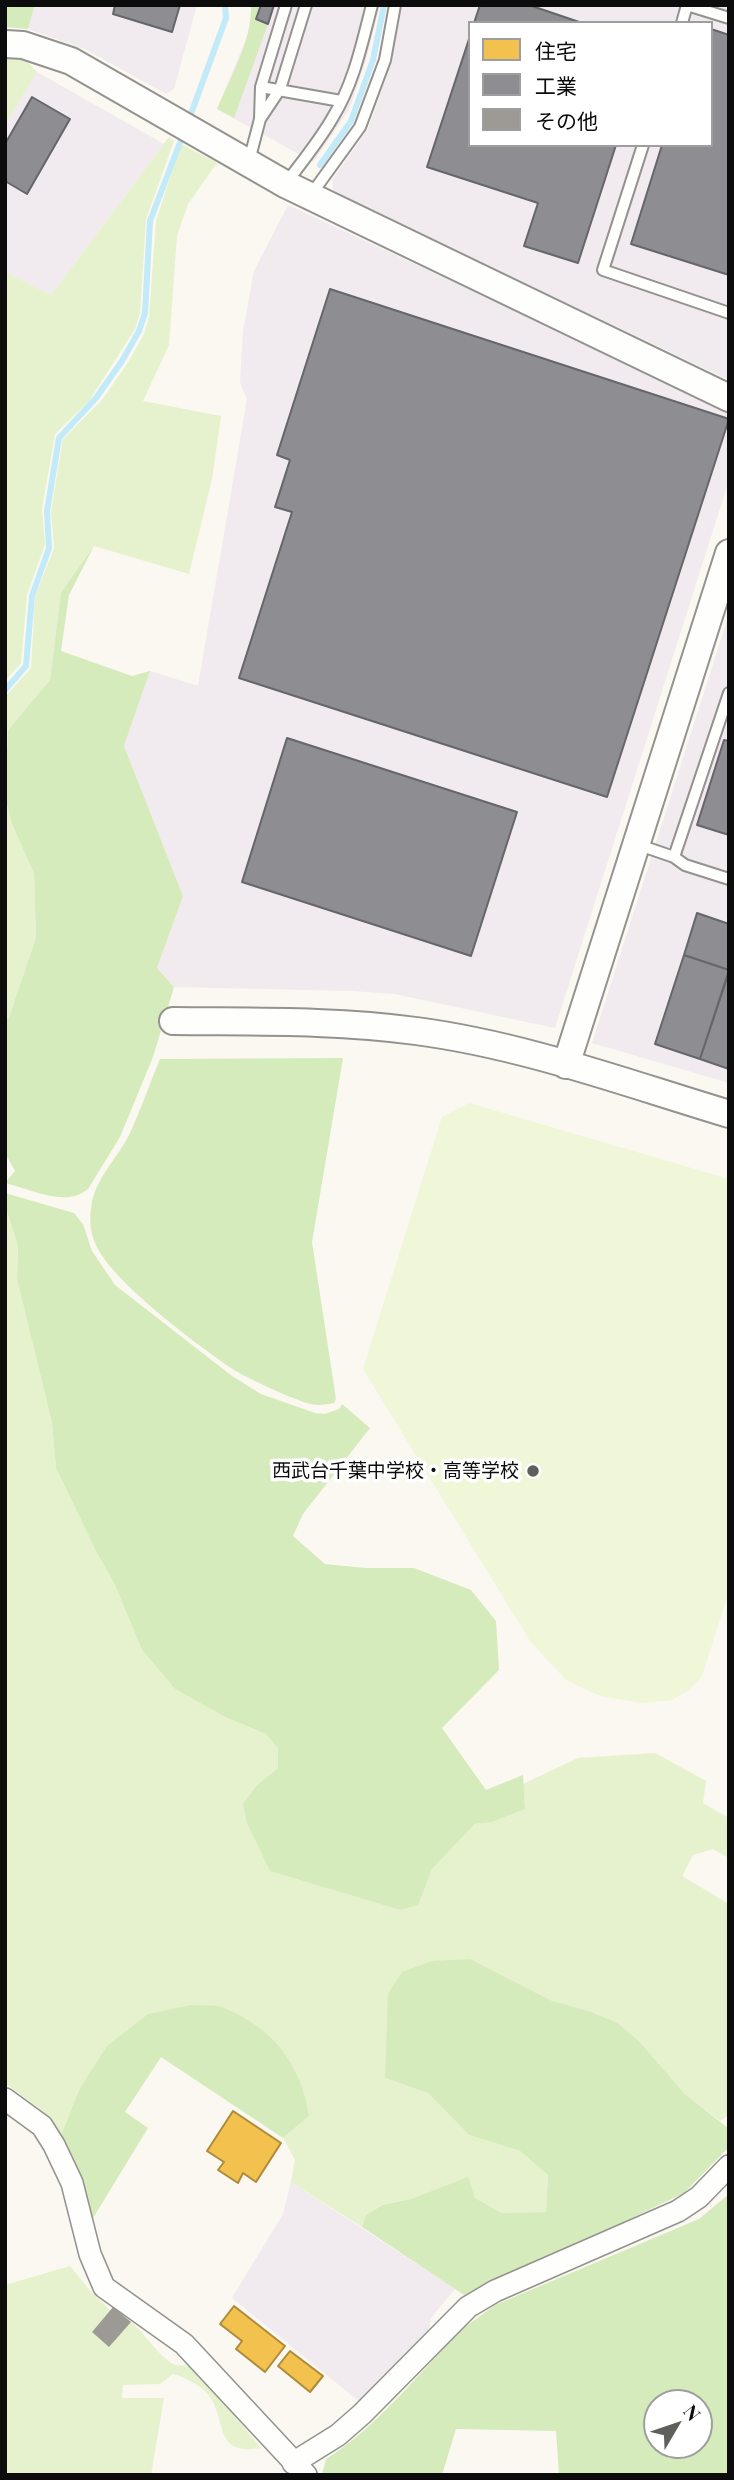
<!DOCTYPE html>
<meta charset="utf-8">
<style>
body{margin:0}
#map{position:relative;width:734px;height:2480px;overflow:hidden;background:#faf8f0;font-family:"Playfair Display","Noto Sans JP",serif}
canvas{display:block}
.frame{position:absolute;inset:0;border:7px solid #0c0c0c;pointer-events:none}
.legend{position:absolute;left:468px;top:21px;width:245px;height:126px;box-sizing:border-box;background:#fff;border:2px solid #9e9e9e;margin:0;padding:9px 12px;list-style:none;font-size:21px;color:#0c0c0c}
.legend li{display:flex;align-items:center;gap:14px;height:35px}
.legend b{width:35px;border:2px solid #9e9e9e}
.north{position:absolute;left:643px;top:2389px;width:70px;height:70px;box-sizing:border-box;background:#fff;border:2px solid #9e9e9e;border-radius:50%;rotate:51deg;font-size:19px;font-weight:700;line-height:28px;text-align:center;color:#0c0c0c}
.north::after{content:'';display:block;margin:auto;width:24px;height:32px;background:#5f5f5c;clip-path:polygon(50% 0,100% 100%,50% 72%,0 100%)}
</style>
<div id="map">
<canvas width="734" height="2480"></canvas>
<div class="frame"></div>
<ul class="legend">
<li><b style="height:19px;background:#f2c14e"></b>住宅</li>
<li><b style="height:19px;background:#8d8d92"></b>工業</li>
<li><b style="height:19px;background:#9d9a96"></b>その他</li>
</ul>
<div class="north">N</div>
</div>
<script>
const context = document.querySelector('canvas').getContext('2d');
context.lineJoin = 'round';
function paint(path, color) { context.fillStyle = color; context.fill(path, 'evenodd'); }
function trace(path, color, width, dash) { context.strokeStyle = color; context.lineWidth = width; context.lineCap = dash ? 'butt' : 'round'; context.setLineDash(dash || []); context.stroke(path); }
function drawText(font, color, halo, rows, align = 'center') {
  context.font = font + ' "Playfair Display","Noto Sans JP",serif'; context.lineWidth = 7; context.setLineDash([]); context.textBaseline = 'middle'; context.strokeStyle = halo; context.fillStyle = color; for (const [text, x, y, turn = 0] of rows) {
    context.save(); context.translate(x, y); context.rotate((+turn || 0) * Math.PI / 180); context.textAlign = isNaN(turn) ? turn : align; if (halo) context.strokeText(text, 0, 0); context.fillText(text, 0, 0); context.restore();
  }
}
paint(new Path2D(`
 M35,5H197L174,89L166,94L87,50L28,29Z
 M251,5H380L366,60L349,110L313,162L217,109L247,37L251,20Z
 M402,5H729V380L333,192L332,180L368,129L391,64ZM470,23H711V145H470Z
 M37,72L164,144L51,295L5,272V125Z
 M288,205L729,410V480L555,1028L395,994L353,991L174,987L157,968L183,896L124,746L150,671L198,686L247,399L240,383L243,331L254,271Z
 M729,614V1083L592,1043Z
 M291,2182L455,2289L431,2318L428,2335L361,2403L232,2298L283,2214Z`), '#f1eaee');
paint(new Path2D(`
 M5,58L24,59L37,72L5,125Z
 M169,137L174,141L146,219L140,313L135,329L89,401L55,434L42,509L45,544L27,595L21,663L5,681V272L51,295Z
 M181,144L217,163L188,204L177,236L169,345L143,401L221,416L212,479L189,574L94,546L61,592L50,680L8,730L5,789V697L31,668L35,597L54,548L51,512L63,439L102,400L129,361L144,334L149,317L156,221Z
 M5,797L12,824L34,874L36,938L9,1017L5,1021Z
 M5,1205L18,1246L17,1275L52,1423L56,1468L97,1553L114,1583L142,1650L175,1689L225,1717L266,1734L278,1748V1768L257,1785L401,1910L417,1905L432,1869L475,1824L492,1822L525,1809L523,1784L578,1758L655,1753L706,1781L703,1803L729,1818V1858L713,1849L693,1855L682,1876L729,1904V2115L720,2121L684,2093L639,2041L618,2023L589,2011L550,2000L470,1960L385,2078L428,2093L469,2135L520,2151L548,2175L546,2212L502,2213L475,2198L467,2178L411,2199L381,2205L366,2215L362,2227L291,2182L295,2160L283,2138L309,2116L222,2007L79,2090L61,2135L45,2113L5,2083Z
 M70,2266L92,2293L110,2310L92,2332L131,2322C145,2333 160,2359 176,2365C180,2366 188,2365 193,2365L261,2448C217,2455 226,2429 213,2402C207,2388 187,2378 173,2374L160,2384L123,2385L122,2398H164L151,2475H5V2285Z`), '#e6f2cd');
paint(new Path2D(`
 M5,5H35L28,29L5,27Z
 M251,5H261L256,19L268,24L234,118L217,109C231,76 252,41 251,5Z
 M94,546L69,595L61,651L132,676L150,671L124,746L183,896L157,968L174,987L153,1057L120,1137L88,1189C65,1208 31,1189 5,1183L15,1171L5,1153V1021L9,1017L36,938L34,874L12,824L5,797L8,730L50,680L61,592Z
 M343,1058L312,1242L336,1399L334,1403C325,1405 316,1406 307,1403C290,1398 249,1379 234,1370C200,1347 112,1282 96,1245C91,1235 89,1220 91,1209C93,1181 118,1158 130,1133C141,1109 150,1083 160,1059Z
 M5,1193L74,1213L83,1224L92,1251L115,1285L232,1376L261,1394L315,1413L325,1414L339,1409L342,1404L370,1428L303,1514L293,1536L325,1564L365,1568H414L471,1590L496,1621L499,1670L442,1728L486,1790L523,1775L525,1809L492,1822L475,1824L432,1869L418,1905L401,1910L270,1871L247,1823L243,1804L257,1785L278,1768V1748L266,1734L225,1717L175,1689L142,1650L114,1583L97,1553L56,1468L52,1423L17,1278L18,1246L5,1205Z
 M470,1959L550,2000L589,2011L618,2023L639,2041L684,2093L729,2129V2147L684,2193L467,2297L362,2227L366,2215L382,2205L411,2199L468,2177L475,2198L502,2213L546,2212L548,2175L520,2151L469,2135L428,2093L385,2078L388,1994L402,1972L432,1961Z
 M191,2005C201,2006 215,2004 224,2008C273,2028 301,2064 309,2116L283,2138L161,2057L125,2112L148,2128L90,2223L73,2158L61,2135L79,2090L107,2046L148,2014Z
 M729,2194V2475H559L556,2431L456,2429L442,2475H322L326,2459C374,2430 421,2371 461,2330L495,2305L699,2219ZM699,2403V2445H657V2403Z`), '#d6ebbb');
paint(new Path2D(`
 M469,1103L729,1179V1591L702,1676L690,1689L672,1700L641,1703L600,1696L566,1680L530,1641L363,1369L442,1117Z`), '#f0f6d8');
const homes = new Path2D(`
 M233,2111L281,2143L256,2182L243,2173L238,2183L218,2170L224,2162L207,2151Z
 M234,2306L285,2346L265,2372L236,2349L242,2341L220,2324Z
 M290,2351L323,2376L310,2392L278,2366Z`);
paint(homes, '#f2c14e');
trace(homes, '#ad8b3a', 2);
const industry = new Path2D(`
 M115,5H180L172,32L113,14Z
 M261,5H274L268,24L256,19Z
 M480,5H529L582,23H474Z
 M711,29L729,35V275L631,244L662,145H711Z
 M470,36V145H616L578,263L524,246L538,203L427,167Z
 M32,97L70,119L27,194L5,181V144Z
 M330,289L729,419L607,797L239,678L292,512L275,507L290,460L277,455Z
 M287,738L517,812L471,956L242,882Z
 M724,740L729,741V835L697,825Z
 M697,913L729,924V970L684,955Z
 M684,955L729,970L700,1059L655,1044Z
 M729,972V1069L700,1059Z`);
paint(industry, '#8d8d92');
trace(industry, '#66666a', 2);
trace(new Path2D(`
 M188,122L226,18L225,5
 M320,165L351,121L373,60L384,5
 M5,690L26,666L32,596L49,548L47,511L59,438L96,398L122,361L139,331L145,313L150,221L184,132`), '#c2eaf8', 6);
paint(new Path2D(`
 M113,2307L131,2322L109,2347L92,2332Z`), '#9d9a96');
const service = new Path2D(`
 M687,5L729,18
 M682,23L687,5
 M261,87L341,101
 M260,119L280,89L306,5
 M643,145L603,270L729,313
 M249,161L260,119L261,87L286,5
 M286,183C302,162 320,140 333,117C354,83 362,43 372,5
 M310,196L360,127L385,60L395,5
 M636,844L674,857L685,865L729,879
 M674,857L729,693`);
const minor = new Path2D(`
 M5,2099L42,2126L54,2145L72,2183L90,2254L104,2287L184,2344L306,2475
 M293,2463L338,2435L362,2414L468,2307L495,2291L678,2211L699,2197L729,2166`);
const tertiary = new Path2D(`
 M5,44L23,45L71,61L285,184L729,398
 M173,1021C254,1022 335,1020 416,1031C523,1045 626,1083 729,1114
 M566,1065L729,553`);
trace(service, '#93928f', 14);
trace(minor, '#93928f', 24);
trace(tertiary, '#93928f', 30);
trace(service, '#fefefd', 10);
trace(minor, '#fefefd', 21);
trace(tertiary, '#fefefd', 26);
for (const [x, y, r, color] of [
 [533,1471,7,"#5f5f5c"]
]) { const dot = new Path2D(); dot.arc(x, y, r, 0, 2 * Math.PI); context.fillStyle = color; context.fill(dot); trace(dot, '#fff', 2.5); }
drawText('19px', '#0c0c0c', '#fff', [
 ["西武台千葉中学校・高等学校",519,1471]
], 'right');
</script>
